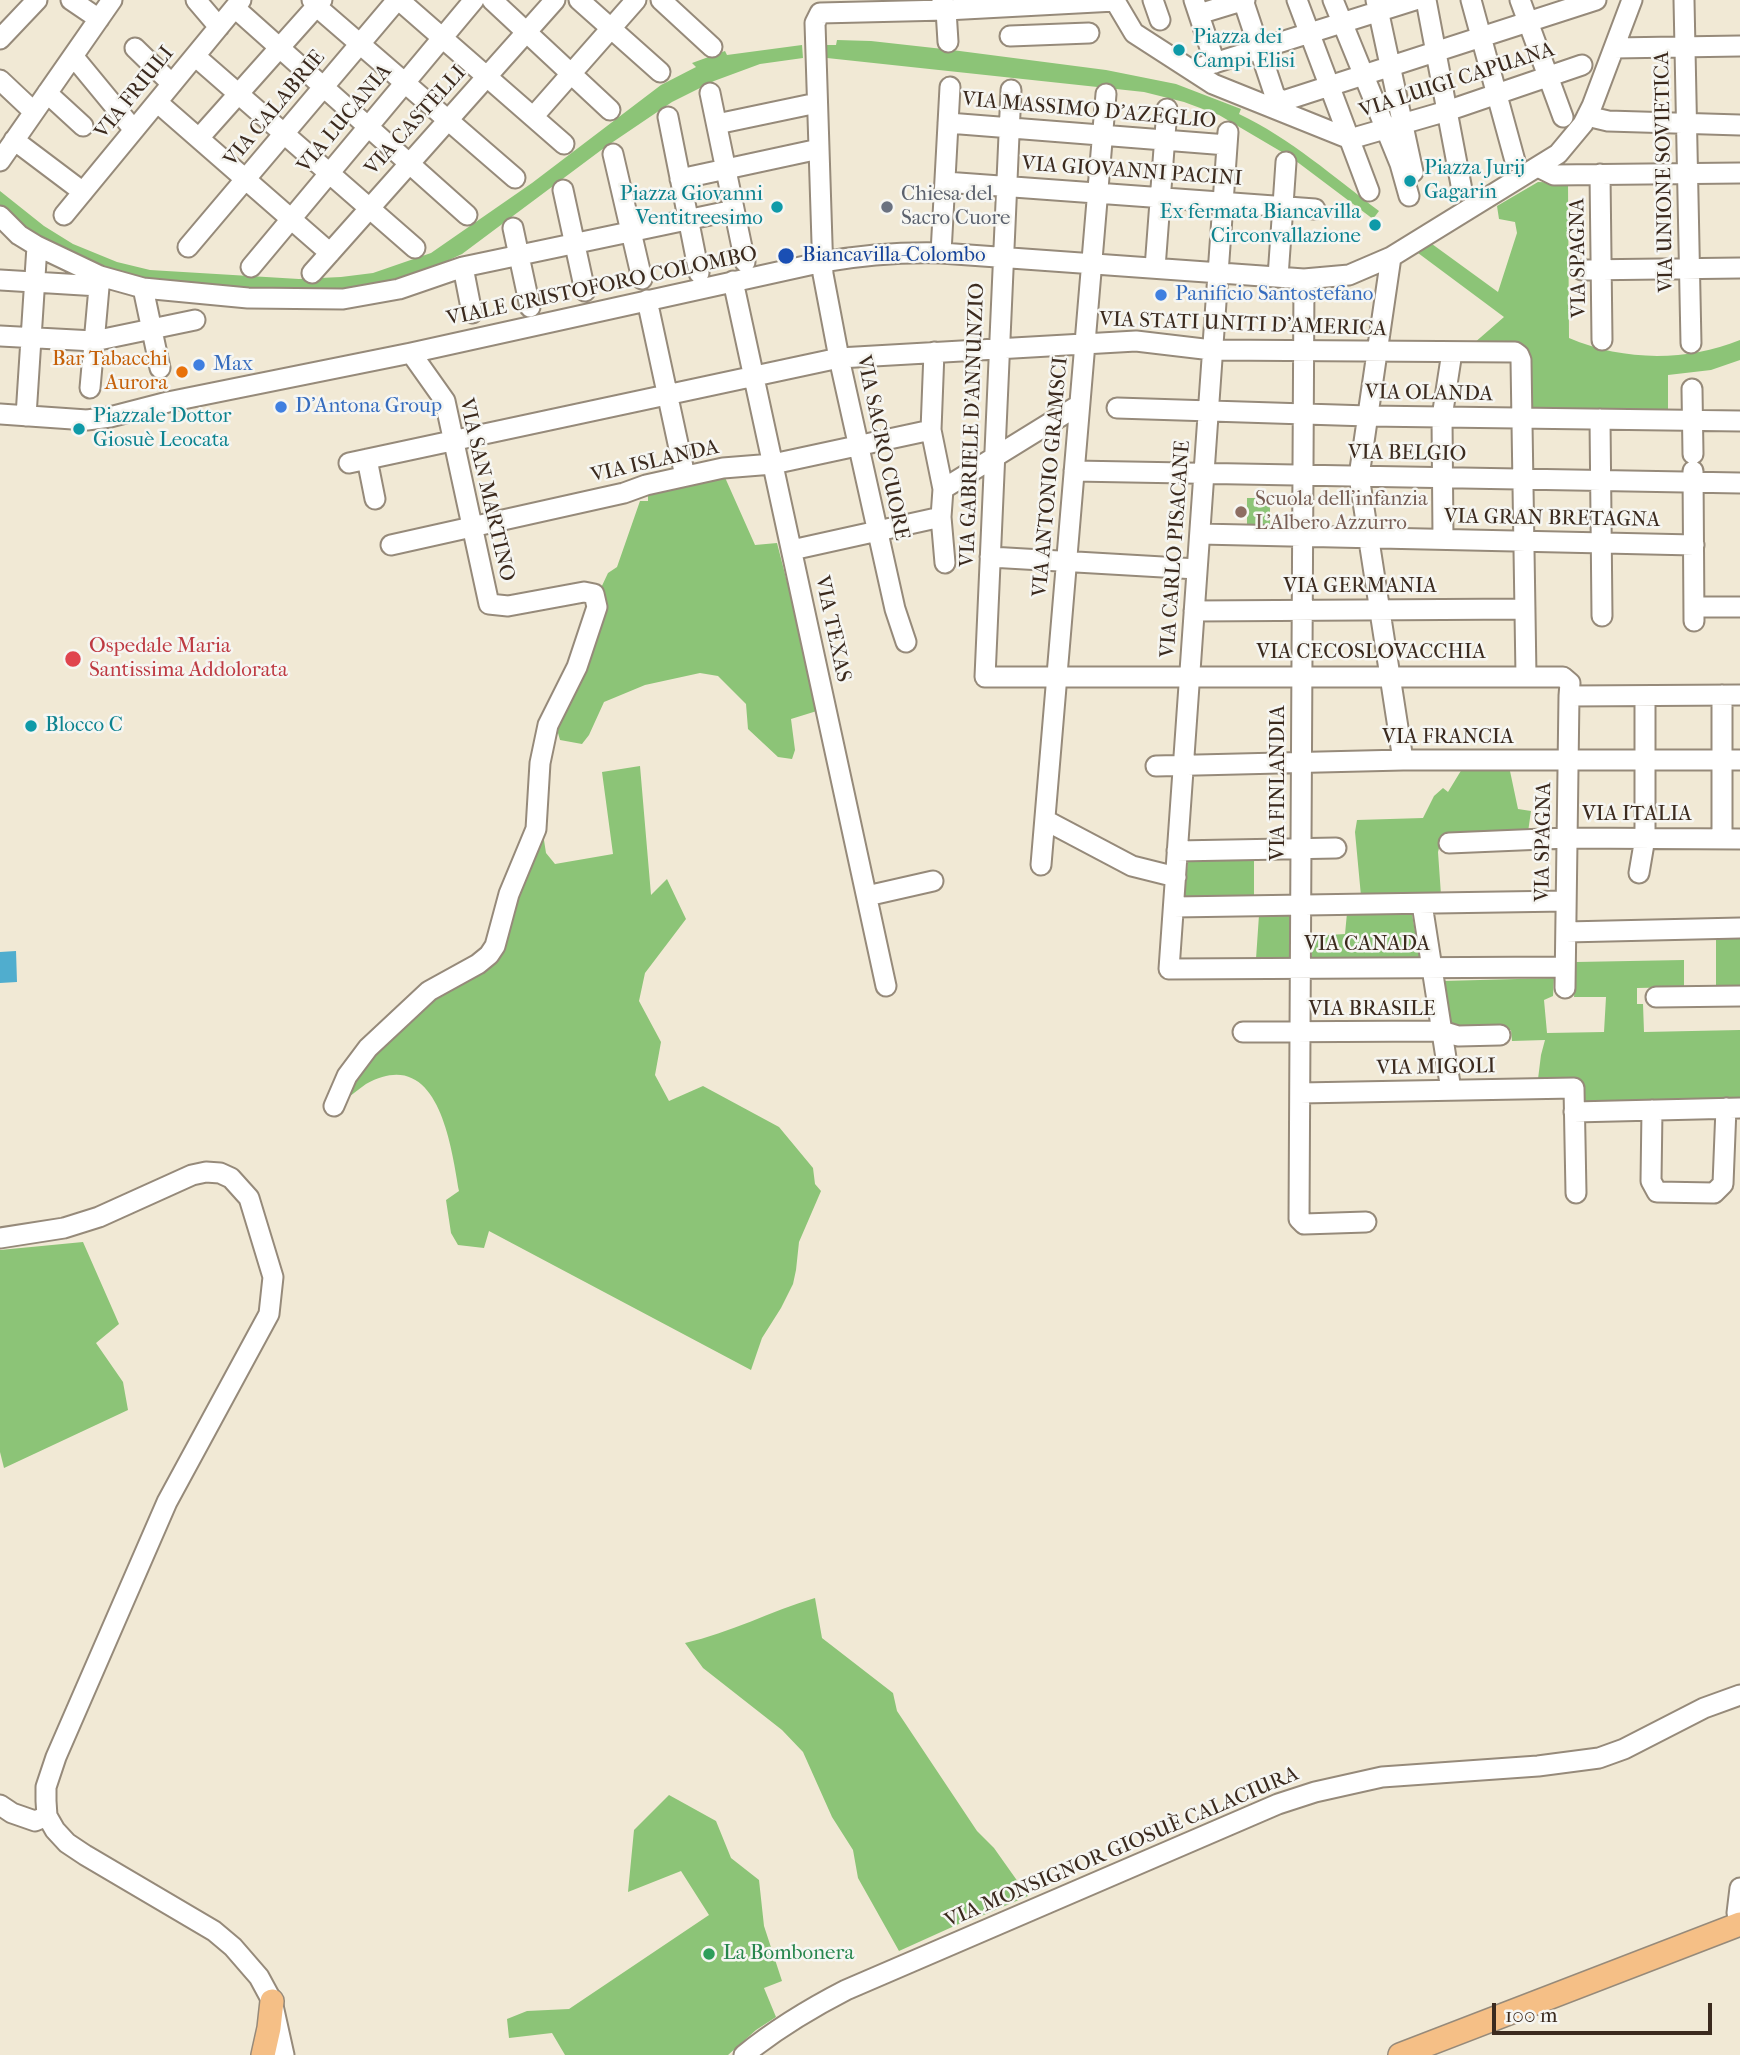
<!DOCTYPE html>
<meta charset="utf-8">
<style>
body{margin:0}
#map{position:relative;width:1740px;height:2055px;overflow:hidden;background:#f1e9d5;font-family:"IM FELL French Canon",serif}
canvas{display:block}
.scale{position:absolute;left:1492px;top:2003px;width:220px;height:32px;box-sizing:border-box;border:4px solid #3b2a1e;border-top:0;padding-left:9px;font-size:21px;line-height:24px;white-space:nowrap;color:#3b2a1e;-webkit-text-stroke:5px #f6f6f2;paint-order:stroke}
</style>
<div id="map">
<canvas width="1740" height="2055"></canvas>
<div class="scale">100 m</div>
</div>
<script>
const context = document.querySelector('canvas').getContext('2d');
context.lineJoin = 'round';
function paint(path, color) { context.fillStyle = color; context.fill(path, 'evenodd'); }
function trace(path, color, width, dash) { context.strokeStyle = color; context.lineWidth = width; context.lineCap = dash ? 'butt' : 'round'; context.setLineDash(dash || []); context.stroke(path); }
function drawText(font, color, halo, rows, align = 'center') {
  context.font = font + ' "IM FELL French Canon",serif'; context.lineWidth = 5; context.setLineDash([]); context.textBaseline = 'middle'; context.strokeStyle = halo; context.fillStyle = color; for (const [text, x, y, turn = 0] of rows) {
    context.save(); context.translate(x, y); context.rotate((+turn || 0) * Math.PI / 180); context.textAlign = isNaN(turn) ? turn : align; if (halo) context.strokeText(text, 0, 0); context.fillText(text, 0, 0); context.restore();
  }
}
paint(new Path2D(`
 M837,40L871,41L952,50L1106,70L1176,84L1241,109L1239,114C1290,138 1335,178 1379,211L1373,219L1292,158L1219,115L1184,102L1144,92L827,58L825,45H836Z
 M802,45L803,58L760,64L714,81L672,102L604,148L462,254L402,282L314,294L150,282L107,271L23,231L0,207V191L44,226L73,244L117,262L150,270L299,279L341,277L373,273L431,253L532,183L661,85L696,67L692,63L725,51L727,55Z
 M1538,182L1568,183L1569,338C1623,361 1685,362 1740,340V360L1711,370L1668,375V412L1528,409L1529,358L1473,344L1504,317L1418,253L1432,244L1498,292L1517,233L1515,222L1499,219L1497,206Z
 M723,473L755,545L777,543L820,710L791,719L795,750L792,759L778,757L748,729L746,704L718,676L700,673L645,685L604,702L589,735L582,744L560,740L556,726L600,590L608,573L617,567L640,501H648V491Z
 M1247,498H1270V527H1247Z
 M640,766L651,895L667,879L686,919L645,973L639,1001L661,1042L655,1075L669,1101L703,1086L779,1127L813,1168L815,1184L821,1191L799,1242L796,1270L793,1284L781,1308L762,1338L751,1370L489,1231L484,1248L458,1245L451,1233L446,1200L459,1191C451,1144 438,1044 366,1084C359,1089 351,1095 344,1101L349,1080L427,1001L479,973L539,808L546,853L555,864L613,854L602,772Z
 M1462,769L1510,771L1518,809L1531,811L1528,832L1442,837L1438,852L1441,895L1361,896L1355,832L1357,820L1423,818L1434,796L1443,788L1448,792Z
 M1254,858V896L1184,899L1188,860Z
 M1347,913L1412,914L1420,960H1312L1311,936L1345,934Z
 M1259,915H1293L1291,958L1256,959Z
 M1716,936H1740V988H1716Z
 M1684,960V987L1637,988V1004H1643L1644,1032L1740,1030V1102L1588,1106L1582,1101L1581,1082L1538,1079L1541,1055L1545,1040L1512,1041L1511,1030L1458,1031L1448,1024L1443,981L1554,978L1553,996L1544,1000L1547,1033L1604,1032L1606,997H1574L1576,962Z
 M83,1242L119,1324L96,1343L123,1382L128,1410L4,1468L0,1452V1250Z
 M815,1598L822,1638L893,1693L897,1711L977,1831L994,1848L1028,1896L972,1920L968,1913L960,1916L961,1923L899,1951L858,1878L853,1850L832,1817L803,1752L782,1730L703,1668L685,1643C730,1633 771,1611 815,1598Z
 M669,1795L716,1821L731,1858L759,1880L764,1926L782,1981L764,1988L776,2017L756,2030L728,2055H565L552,2033L509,2038L507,2019L527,2011L569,2009L709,1915L681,1871L628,1892L634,1830Z`), '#8cc477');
paint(new Path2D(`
 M16,951L17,982L0,983V952Z`), '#50adce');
const minor = new Path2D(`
 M71,0L99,19
 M196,0L219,27
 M312,0L316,6L515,178
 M399,0L564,144
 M492,0L610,110
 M579,0L660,72
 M661,0L712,47
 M942,0L946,10L948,42
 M1153,0L1160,20
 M1194,0L1215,63
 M1243,0L1275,96L1283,101L1596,0
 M1297,0L1369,191
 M1333,0L1400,164L1409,196
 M1376,0L1413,172
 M1426,0L1462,190
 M1471,0L1515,161
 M1520,0L1563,117
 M1684,0L1691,343
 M235,8L467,215
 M820,13L946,10L1115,1L1134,33L1213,84L1350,139L1447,111L1582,65
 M820,13L815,23L823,274L839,358L895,609L906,642
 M1199,14L1245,0
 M1010,36L1089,33
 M0,39L37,0
 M135,48L172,84
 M1614,48L1740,46
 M73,56L134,130
 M195,56L415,248
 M1192,70L1415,0
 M0,80L34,112
 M1011,90L985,677H1563L1570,683L1569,696L1740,695
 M47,93L83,126
 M710,93L745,262
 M157,102L330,253
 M1587,116L1608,121L1740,125
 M533,117L636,0
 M668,117L699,273
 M948,123L1227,145
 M717,124L817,103
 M1228,132L1169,969L1565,967
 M199,138L322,0
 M14,140L83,192
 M613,154L642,279
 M0,161L112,0
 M1540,168L1554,175L1740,173
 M1600,174L1602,340
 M680,179L819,149
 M945,182L1315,209
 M563,190L585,291
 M64,215L241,0
 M0,216L19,235L37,246L100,276L143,288L248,298L343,299L399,289L463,267L734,210
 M513,228L530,307
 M188,247L397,0
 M941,253L950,87
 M1391,257L1359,476L1403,760
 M251,267L474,0
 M463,267L472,313
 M1155,268L1167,109
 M1582,270L1740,268
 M312,273L555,0
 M1278,277L1286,162
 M1304,279L1299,1219L1304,1224L1366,1222
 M0,280L99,286
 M733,281L886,986
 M143,288L160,368
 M647,300L685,476
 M0,336L94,341L195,320
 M934,352L931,430L943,489L941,517L945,563
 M90,388L100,276
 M1692,389L1693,454
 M1117,408L1368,416L1740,421
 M0,414L87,420L110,417L168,402L411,353L823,262C863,255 901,252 941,253L1304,279L1349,275L1391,257L1558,154L1583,124L1592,106L1632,0
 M26,416L37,246
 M1600,419L1602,616
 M367,459L375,499
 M349,463L839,358L1136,341L1212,350L1515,352L1519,355L1521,360L1526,676
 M1074,471L1740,483
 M1693,471L1694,621
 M943,489L1079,405
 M1200,534L1694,545
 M1443,539L1442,417L1452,352
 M391,545L624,493L646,485L723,468L773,464L931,430
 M792,550L941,517
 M990,557L1197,569
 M1694,607H1740
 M1194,611L1525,609
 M1156,766L1403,760H1740
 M1045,820L1132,866L1176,877
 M1722,839V695
 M1449,843L1567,838L1740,839
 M1177,851L1336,848
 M1041,865L1106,94
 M1639,873L1645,838V696
 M867,896L933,881
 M1422,904L1451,1090
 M1174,907L1566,901
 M1566,932L1740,928
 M1565,988L1569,696
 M1656,997L1740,996
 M1243,1032L1442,1031L1458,1036L1500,1035
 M1300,1093L1574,1088L1576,1193
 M334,1106L347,1076L368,1048L429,991L478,964L489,955L495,946L509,894L536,829L540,763L548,725L577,667L597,607L594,594L584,592L508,606L489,604L445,401L411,353
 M1652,1110L1651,1181L1657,1192L1714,1193L1723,1184L1726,1108
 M1574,1112L1740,1108
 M0,1238L64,1228L99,1217L192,1175L206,1172L220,1173L231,1178L249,1198L273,1277L269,1314L167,1502L56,1757L46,1787V1801L47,1816L55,1830L67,1843L85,1855L214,1931L233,1947L259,1977L272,2001L284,2055
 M0,1805L12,1813L35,1821L47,1816
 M1737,1913L1740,1888
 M744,2055C776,2029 809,2009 846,1990L1278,1804L1315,1792L1382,1777L1538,1766L1599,1758L1624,1749L1704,1708L1740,1695`);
const major = new Path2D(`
 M263,2055L269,2028L272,2001
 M1400,2055L1740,1924`);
trace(minor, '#968a7a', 23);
trace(major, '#968a7a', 26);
trace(minor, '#fff', 19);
trace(major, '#f5bf86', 23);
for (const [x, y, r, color] of [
 [1179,50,7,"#0f9aa8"],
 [1410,181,7,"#0f9aa8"],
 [777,207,7,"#0f9aa8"],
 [887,207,7,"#6b7280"],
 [1375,225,7,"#0f9aa8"],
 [786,256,9,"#1a4fb4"],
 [1161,295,7,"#3f7fe0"],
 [199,365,7,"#3f7fe0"],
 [182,372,7,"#e8710a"],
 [281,407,7,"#3f7fe0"],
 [79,429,7,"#0f9aa8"],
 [1241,512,7,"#8d6e63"],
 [73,659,9,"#e0444e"],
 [31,726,7,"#0f9aa8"],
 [709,1954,7,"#2e9e5b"]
]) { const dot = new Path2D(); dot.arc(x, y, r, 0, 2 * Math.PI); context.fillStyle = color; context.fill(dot); trace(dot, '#f6f6f2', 2.5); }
drawText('21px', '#0d838f', '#f6f6f2', [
 ["Piazza dei",1193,38],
 ["Campi Elisi",1193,62],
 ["Piazza Jurij",1424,169],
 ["Gagarin",1424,193],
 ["Piazza Giovanni",763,195,"right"],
 ["Ventitreesimo",763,219,"right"],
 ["Ex fermata Biancavilla",1361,213,"right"],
 ["Circonvallazione",1361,237,"right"],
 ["Piazzale Dottor",93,417],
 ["Giosuè Leocata",93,441],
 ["Blocco C",45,726]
], 'left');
drawText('21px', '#3b2a1e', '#f6f6f2', [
 ["VIA LUIGI CAPUANA",1457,81,-18],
 ["VIA FRIULI",135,93,-51],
 ["VIA CALABRIE",275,109,-50],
 ["VIA MASSIMO D'AZEGLIO",1089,111,5],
 ["VIA LUCANIA",345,119,-50],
 ["VIA CASTELLI",416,121,-48],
 ["VIA GIOVANNI PACINI",1132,172,4],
 ["VIA UNIONE SOVIETICA",1665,172,-91],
 ["VIA SPAGNA",1579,258,-91],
 ["VIALE CRISTOFORO COLOMBO",602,287,-12],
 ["VIA STATI UNITI D'AMERICA",1243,325,2],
 ["VIA OLANDA",1429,394,1],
 ["VIA GABRIELE D'ANNUNZIO",973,425,-88],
 ["VIA SACRO CUORE",882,448,78],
 ["VIA BELGIO",1407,454,1],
 ["VIA ISLANDA",655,462,-13],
 ["VIA ANTONIO GRAMSCI",1051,477,-85],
 ["VIA SAN MARTINO",486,490,77],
 ["VIA GRAN BRETAGNA",1552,519,1],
 ["VIA CARLO PISACANE",1176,549,-86],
 ["VIA GERMANIA",1360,587],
 ["VIA TEXAS",832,629,78],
 ["VIA CECOSLOVACCHIA",1371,653],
 ["VIA FRANCIA",1448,738],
 ["VIA FINLANDIA",1279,783,-90],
 ["VIA ITALIA",1637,815],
 ["VIA SPAGNA",1544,842,-89],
 ["VIA CANADA",1367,945],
 ["VIA BRASILE",1372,1010],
 ["VIA MIGOLI",1436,1068,-1],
 ["VIA MONSIGNOR GIOSUÈ CALACIURA",1122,1848,-23]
]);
drawText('21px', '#5b616d', '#f6f6f2', [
 ["Chiesa del",901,195],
 ["Sacro Cuore",901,219]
], 'left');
drawText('21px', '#164399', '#f6f6f2', [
 ["Biancavilla-Colombo",802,256]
], 'left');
drawText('21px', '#366cbe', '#f6f6f2', [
 ["Panificio Santostefano",1175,295],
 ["Max",213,365],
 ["D'Antona Group",295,407]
], 'left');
drawText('21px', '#c56008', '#f6f6f2', [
 ["Bar Tabacchi",168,360],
 ["Aurora",168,384]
], 'right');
drawText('21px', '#785e54', '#f6f6f2', [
 ["Scuola dell'infanzia",1255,500],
 ["L'Albero Azzurro",1255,524]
], 'left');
drawText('21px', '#be3a42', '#f6f6f2', [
 ["Ospedale Maria",89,647],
 ["Santissima Addolorata",89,671]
], 'left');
drawText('21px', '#27864d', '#f6f6f2', [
 ["La Bombonera",723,1954]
], 'left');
</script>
